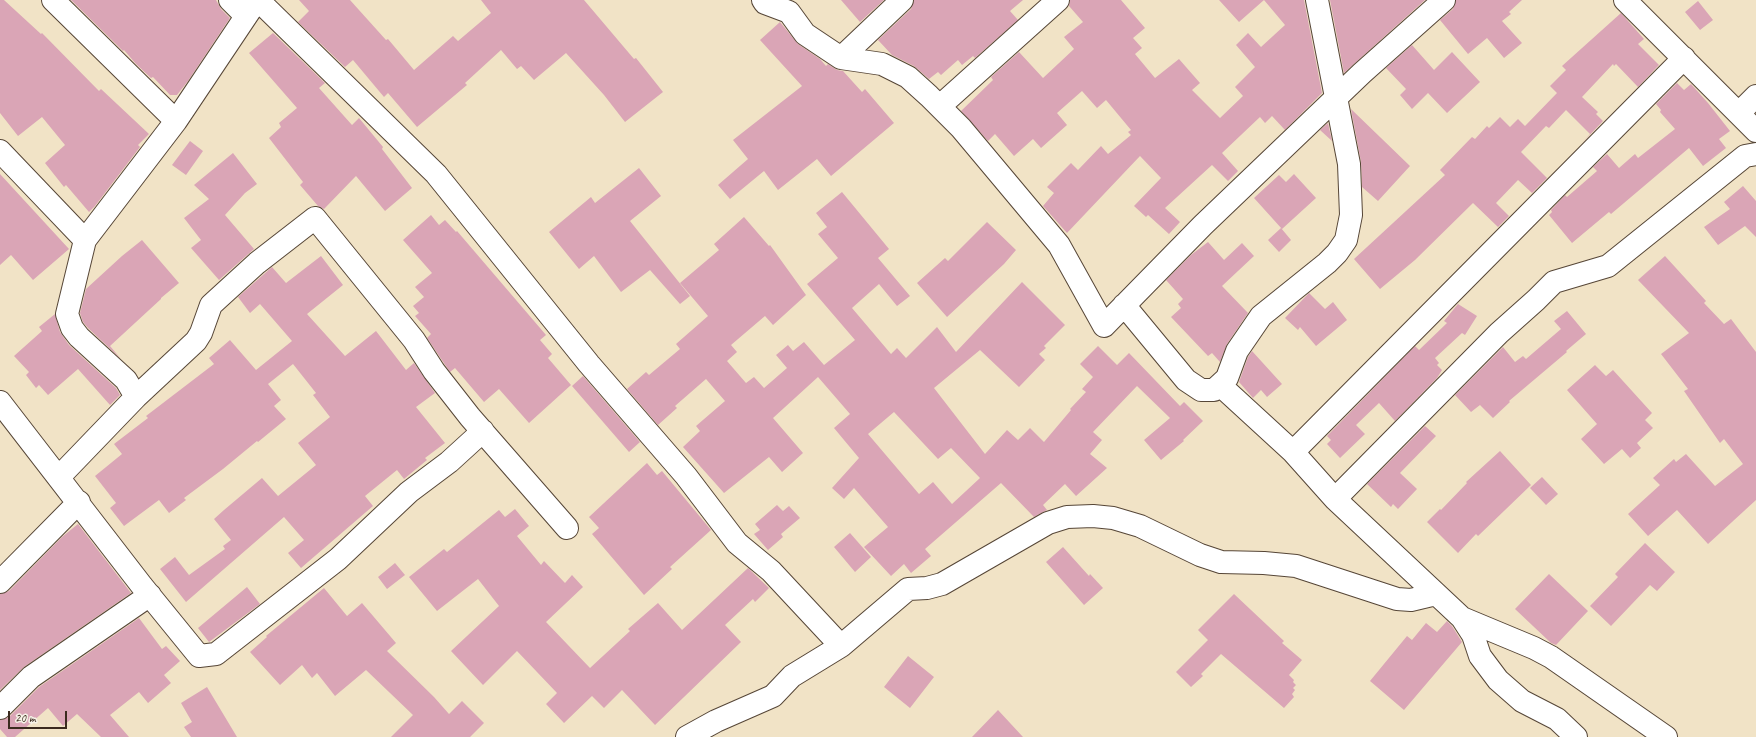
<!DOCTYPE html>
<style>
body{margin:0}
#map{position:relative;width:1756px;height:737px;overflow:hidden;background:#f1e3c6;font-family:Caveat,sans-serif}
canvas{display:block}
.scale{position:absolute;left:8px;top:711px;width:59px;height:18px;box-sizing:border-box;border:2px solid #3b2a1e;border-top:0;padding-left:5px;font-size:12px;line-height:14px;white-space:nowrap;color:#3b2a1e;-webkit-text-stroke:3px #f7f3e8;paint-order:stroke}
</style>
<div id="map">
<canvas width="1756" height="737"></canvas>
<div class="scale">20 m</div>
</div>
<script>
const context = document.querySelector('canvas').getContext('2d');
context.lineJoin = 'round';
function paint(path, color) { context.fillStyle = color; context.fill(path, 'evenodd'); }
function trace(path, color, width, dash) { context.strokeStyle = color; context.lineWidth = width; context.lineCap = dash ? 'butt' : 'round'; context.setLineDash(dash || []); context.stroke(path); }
paint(new Path2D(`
 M0,0H4L41,34L42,33L99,91L101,89L149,134L138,145L140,147L95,206L89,212L66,185L64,187L45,163L65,145L42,117L18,136L0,113Z
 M71,0H216L221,9L230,18L188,81L177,95H170L153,77L151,78L136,64L124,50L123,51Z
 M299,0H350L386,40L388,39L414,70L453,36L458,41L491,13L481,0H584L634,59L636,58L663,92L625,122L604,95L566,53L534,80L521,66L517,69L501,50L465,83L467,85L417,127L388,93L384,97L353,60L345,67L298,22L309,11Z
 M841,0H884L860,22Z
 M914,0H1023L1010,11L1018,20L975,58L973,56L962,65L958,60L941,75L938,72L929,79L914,66L892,55L878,40L911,9Z
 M1070,0H1121L1145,28L1133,38L1142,48L1135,54L1155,78L1179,59L1200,83L1192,90L1220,118L1243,96L1235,87L1255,67L1236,45L1248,33L1261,47L1285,25L1264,0H1304L1322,93L1285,130L1272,116L1265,123L1260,117L1222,153L1238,171L1228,181L1212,165L1165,208L1180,222L1169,234L1148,215L1146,217L1134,206L1161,178L1140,156L1067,233L1043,206L1054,193L1047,187L1071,163L1078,170L1101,146L1108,154L1131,135L1128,132L1131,130L1106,100L1097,108L1082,91L1057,113L1067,125L1041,148L1033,139L1014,156L995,134L988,141L961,111L993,80L991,77L1019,52L1043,78L1074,49L1064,37L1083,22L1069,6Z
 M1219,0H1264L1239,22Z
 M1330,0H1425L1344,73Z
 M1456,0H1522L1509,12L1511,14L1502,21L1522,43L1504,58L1487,38L1468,54L1440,20L1453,9Z
 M1698,1L1713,20L1700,30L1685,12Z
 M1621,13L1644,39L1638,44L1659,65L1638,87L1616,64L1614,66L1613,64L1582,97L1598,112L1596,114L1603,121L1582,143L1590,134L1566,110L1549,128L1546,126L1521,152L1547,178L1532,193L1518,180L1496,203L1509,216L1498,227L1473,203L1415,260L1380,289L1354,259L1445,175L1440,170L1472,137L1475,139L1487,126L1489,128L1500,117L1510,127L1518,119L1525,126L1557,93L1550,86L1566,70L1562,66Z
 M780,22L798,44L820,59L826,66L828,64L837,70L843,71L862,92L865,89L894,123L831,176L817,159L778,190L764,171L730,199L718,185L748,159L733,140L802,86L760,40Z
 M273,33L325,83L319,88L352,125L359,118L383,147L382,149L412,188L385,211L356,176L324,209L318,206L300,185L303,182L269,138L281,127L279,123L297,108L249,53Z
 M1412,45L1434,70L1452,52L1480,82L1447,113L1428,93L1412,109L1400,95L1406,89L1386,68Z
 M1677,83L1684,90L1691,84L1708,103L1730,131L1719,139L1726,148L1703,166L1689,148L1611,214L1609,212L1572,243L1549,215L1552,212L1551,210L1565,195L1567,197L1597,171L1593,167L1607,154L1619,168L1635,154L1638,158L1675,129L1660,112L1661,110L1656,104Z
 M1351,109L1410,166L1378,201L1362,187L1361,162Z
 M1328,123L1332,141L1320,130Z
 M190,141L203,151L186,175L172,165Z
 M233,153L257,184L245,193L225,215L254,249L219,280L191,248L201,240L184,218L209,199L194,185Z
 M639,168L661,196L630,221L690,296L680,304L650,270L621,292L594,256L579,269L549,232L591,197L595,203Z
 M0,174L69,249L33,280L11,255L0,265Z
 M1294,174L1316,198L1282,229L1254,198L1279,175L1286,182Z
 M1743,186L1756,201V237L1745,226L1718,245L1704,227L1730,209L1724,202Z
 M842,192L889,249L878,258L910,296L897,306L879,284L852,308L891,354L897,348L906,358L937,327L956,352L1022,282L1065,325L1044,346L1046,348L1039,354L1045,360L1019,387L980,350L934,388L985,454L1007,430L1018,440L1030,428L1044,442L1071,410L1070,409L1086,392L1082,389L1093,377L1080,364L1098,346L1117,365L1129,353L1180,406L1184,402L1203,421L1183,440L1184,441L1161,460L1144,440L1170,418L1137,386L1093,432L1102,440L1090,454L1107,468L1076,496L1065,484L1043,505L1047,510L1034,517L1001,483L925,549L931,556L911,573L904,564L891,576L864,547L888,527L854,488L844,499L832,488L859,458L834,428L850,414L818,377L773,418L803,453L782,472L769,457L724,493L683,447L700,431L696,426L725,401L706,379L675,406L677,408L658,425L627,389L646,372L649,375L680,349L676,344L708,316L680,283L719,250L714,244L744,217L769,246L770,245L806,295L773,325L765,316L731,345L737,352L727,361L746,383L754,377L764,388L787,368L776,355L788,345L793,351L804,342L824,365L855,340L807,284L838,258L818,234L827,227L816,213ZM894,412L938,459L951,448L980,478L952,504L933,482L919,494L868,434Z
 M431,215L439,225L445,220L456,232L457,231L546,335L540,340L552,354L548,358L571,385L529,423L499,389L484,402L455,368L450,372L427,338L431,334L415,316L419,313L413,306L424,297L415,287L432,273L403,240Z
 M987,222L1016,250L1004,264L947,317L917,283L945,258L948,261Z
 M1281,228L1291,240L1279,252L1268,240Z
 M142,240L179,283L161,298V299L110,346L121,359L88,328L83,322L80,313L86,289L122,256Z
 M1208,242L1224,260L1242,243L1254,256L1222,286L1248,313L1227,344L1220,362L1212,353L1208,356L1171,317L1181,308L1178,304L1183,299L1166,280L1191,255Z
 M321,256L343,285L307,314L345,356L376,331L406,370L414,363L435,393L416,407L445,443L425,458L427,460L404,479L397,470L365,496L373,506L301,568L288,553L304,540L284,517L186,602L160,569L175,557L189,575L225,549L223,546L231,540L214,519L224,510L262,478L278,496L316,465L298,443L330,417L313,395L316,393L293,364L268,384L281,400L274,406L286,419L258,442L257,441L223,469L184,498L186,500L169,513L159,500L124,526L110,508L116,503L95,476L122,454L114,444L148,418L146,416L214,364L209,358L230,340L256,370L292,341L260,304L250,313L238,297L272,267L286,283Z
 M1665,256L1706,301L1704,303L1724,324L1731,319L1756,352V500L1708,544L1677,510L1648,536L1628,514L1660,485L1653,478L1674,459L1676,462L1686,454L1715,486L1743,464L1724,439L1720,443L1684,391L1688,389L1661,354L1689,333L1638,280Z
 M1309,293L1325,309L1333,302L1347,320L1316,346L1300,327L1298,330L1285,318Z
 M1458,304L1477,316L1465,335L1462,333L1435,358L1439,363L1437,365L1442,370L1437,378L1395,421L1379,403L1356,425L1365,434L1340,458L1327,444L1331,440L1327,436L1415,346L1419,350L1447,323L1444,321Z
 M1567,311L1586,334L1566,351L1567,352L1509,401L1510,402L1493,418L1480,405L1471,412L1455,395L1503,347L1515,362L1523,356L1526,359L1561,329L1554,321Z
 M55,314L60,332L69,345L116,388L120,395L110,405L78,369L48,395L39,385L36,388L26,375L29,372L14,356L42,331L39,327Z
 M1252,351L1282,384L1267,397L1261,390L1253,398L1239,382L1248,357Z
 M1595,365L1606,376L1613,370L1652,413L1645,420L1653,428L1637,443L1641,448L1630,458L1622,449L1604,464L1581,439L1597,424L1567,390Z
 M583,376L640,442L629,452L572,386Z
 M1425,426L1436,436L1400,473L1417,489L1398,509L1393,504L1391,507L1367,484Z
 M1500,451L1531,485L1478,536L1476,534L1458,553L1427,522L1440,509L1441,510L1467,483L1466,482Z
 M647,463L657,475L662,471L711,530L670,567L672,569L644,595L592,534L599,528L589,517Z
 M1542,477L1558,494L1546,505L1530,488Z
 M777,505L783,511L789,506L800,518L781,534L783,537L768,550L754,534L760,530L755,524Z
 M515,509L529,526L517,536L541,565L544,561L565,583L572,575L583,587L546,622L590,668L630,631L628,629L658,603L682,630L748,568L769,588L755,602L753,599L725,625L741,642L655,725L622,690L604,708L592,696L564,723L546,704L557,693L517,651L483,685L451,651L499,606L478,579L437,611L409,577L444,549L447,552L499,510L505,517Z
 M78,524L131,593L24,667L0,690V594L9,591L62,537Z
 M850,533L871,557L855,572L834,547Z
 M1645,543L1675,572L1657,591L1650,585L1611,626L1590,606L1618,577L1615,574Z
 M1063,547L1089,576L1090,574L1103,588L1084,605L1046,562Z
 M395,563L405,575L387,589L378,577Z
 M1549,574L1588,611L1556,645L1551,643L1515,609Z
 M247,587L260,604L209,642L198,628Z
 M324,588L347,616L362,603L396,643L387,651L434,697L449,714L462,701L484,723L470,737H391L413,715L366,670L335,696L317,673L312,678L302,665L280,685L250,652L267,637L266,636Z
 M1234,594L1284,641L1282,643L1302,660L1289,675L1294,680L1293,682L1296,685L1293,688L1295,690L1292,694L1294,697L1284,708L1221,654L1201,674L1203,676L1191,687L1176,672L1208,640L1198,630Z
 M139,618L162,649L166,646L180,661L164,675L171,683L148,703L139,692L110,715L129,737H101L77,714L63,726L48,708L15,737H7L0,729V720L9,717L39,687Z
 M1447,621L1452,626L1462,642L1404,710L1370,681L1407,636L1412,640L1426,623L1437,632Z
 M908,656L934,677L910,708L884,687Z
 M207,687L237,737H191L184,727L192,722L181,703Z
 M998,710L1023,737H972Z`), '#daa5b6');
const minor = new Path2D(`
 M53,0L176,121
 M230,0L246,16
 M258,0L436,174L589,364L686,476L737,543L771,571L841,646L908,589L927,588L942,584L1048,523L1067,517L1093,516L1113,518L1140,526L1200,555L1221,562L1264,563L1296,566L1397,599L1411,600L1436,594
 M763,0L765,3L789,12L805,34L841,58L882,64L908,77L929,96L961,128L1059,245L1104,326L1203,225L1362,73L1444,0
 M1625,0L1756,131
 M841,58L902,0
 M940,106L1058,0
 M1739,113L1756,96
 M0,151L85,240
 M1124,305L1186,380L1201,390H1214L1227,378L1237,351L1261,316L1327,263L1337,253L1346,240L1351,215L1349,164L1317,0
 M1220,385L1293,452L1335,499L1462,618L1473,635L1480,656L1498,680L1522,701L1557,719L1576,737
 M136,397L126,380L79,337L72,328L67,314L85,240L176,121L257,0
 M0,402L142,586L199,656L216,654L338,559L409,492L449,462L483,431
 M1293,452L1684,58
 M59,477L136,397L196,341L201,333L211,305L257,263L315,218L414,340L434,371L470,417L567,528
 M1335,499L1499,333L1536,300L1554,282L1608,266L1745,156L1756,154
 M0,582L79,502
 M1462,618L1534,648L1551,657L1666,737
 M0,708L31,677L150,595
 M687,737L716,721L773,696L792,676L841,646`);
trace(minor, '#564637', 24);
trace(minor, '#fff', 22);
</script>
